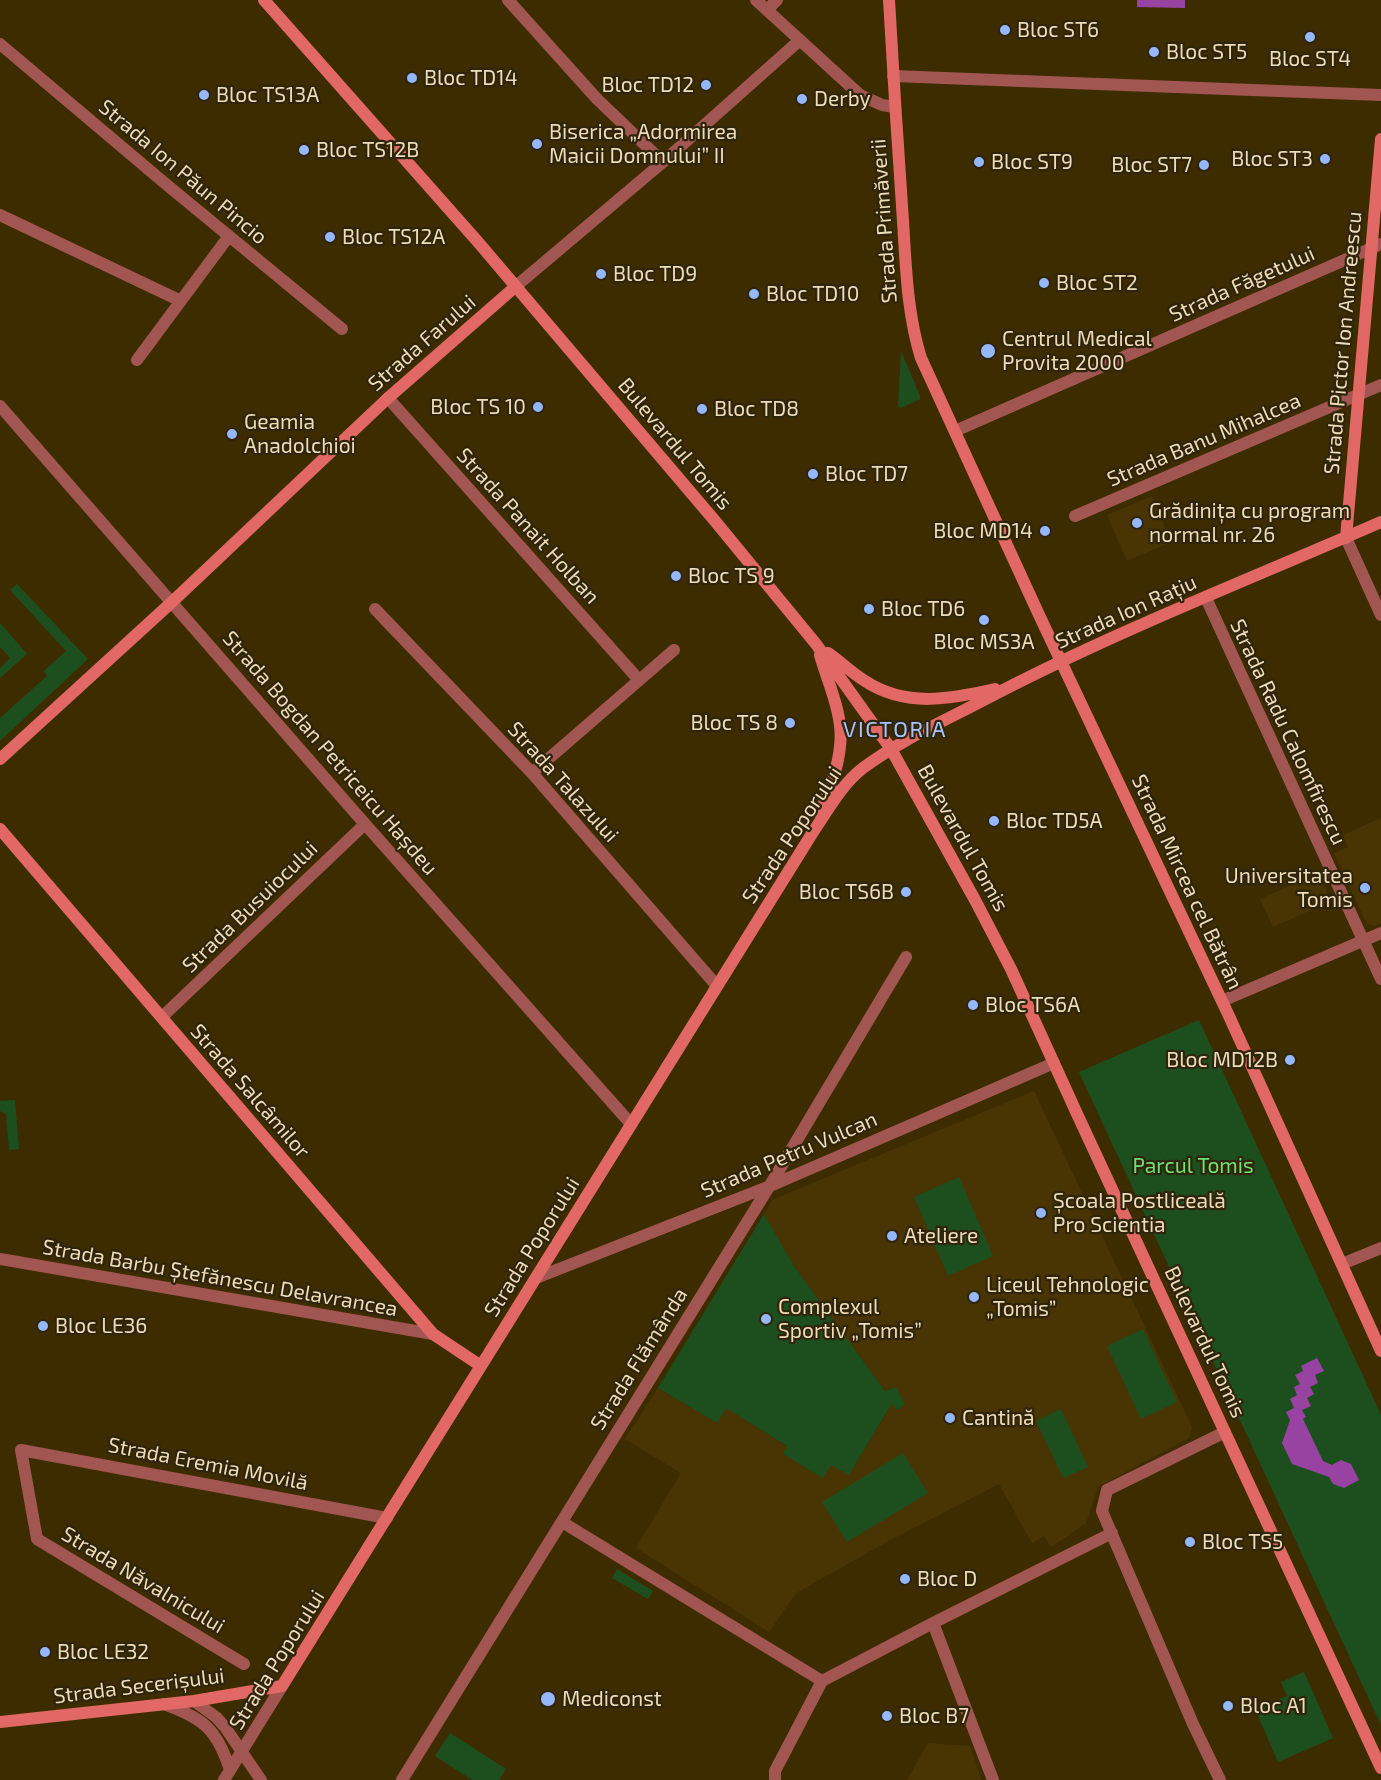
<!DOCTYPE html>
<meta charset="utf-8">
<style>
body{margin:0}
canvas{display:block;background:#3e2c01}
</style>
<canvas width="1381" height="1780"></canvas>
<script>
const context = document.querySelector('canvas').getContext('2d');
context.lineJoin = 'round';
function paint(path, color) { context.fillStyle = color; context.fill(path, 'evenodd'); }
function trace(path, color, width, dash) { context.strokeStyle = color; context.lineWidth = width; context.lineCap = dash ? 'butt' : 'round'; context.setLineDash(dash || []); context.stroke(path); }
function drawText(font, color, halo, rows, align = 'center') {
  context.font = font + ' "Exo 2",sans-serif'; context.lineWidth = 4.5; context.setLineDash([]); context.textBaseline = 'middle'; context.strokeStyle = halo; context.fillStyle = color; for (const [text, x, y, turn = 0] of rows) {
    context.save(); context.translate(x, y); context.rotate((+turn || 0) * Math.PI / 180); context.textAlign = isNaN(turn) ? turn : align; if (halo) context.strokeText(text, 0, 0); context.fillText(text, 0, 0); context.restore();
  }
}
paint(new Path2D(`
 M1152,496L1171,542L1127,561L1107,515Z
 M1381,818V923L1374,926L1367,924L1334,853L1348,847L1343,835Z
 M1318,873L1331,901L1273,927L1260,899Z
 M1034,1091L1192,1427L1189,1438L1098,1487L1086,1523L1051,1547L1044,1536L1032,1543L999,1484L883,1544L796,1593L769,1632L636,1548L681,1473L625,1439L658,1388L717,1423L726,1407L787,1447L784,1454L823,1478L831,1464L849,1475L893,1402L896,1410L905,1405L896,1387L885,1391L794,1266L764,1214L772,1200Z
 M928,1743L970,1746L982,1780H907Z`), '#493404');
paint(new Path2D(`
 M901,351L920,396V399L901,408L898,407Z
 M17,584L88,659L0,741V718L47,676L44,671L66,651L10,590Z
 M0,623L27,654L0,678V668L10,658L0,647Z
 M1199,1020L1381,1415V1725L1079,1072Z
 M15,1100L19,1149L9,1150L6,1114L0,1111V1101Z
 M959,1177L993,1256L948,1276L914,1197Z
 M764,1214L794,1266L885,1391L896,1387L905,1405L896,1410L892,1403L849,1475L831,1465L823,1478L783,1454L787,1446L726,1408L717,1423L658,1388Z
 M1143,1329L1177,1402L1141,1419L1107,1346Z
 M1061,1409L1088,1467L1063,1478L1036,1421Z
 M903,1453L928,1493L847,1542L822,1502Z
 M617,1569L653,1591L648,1599L612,1578Z
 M1304,1672L1333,1738L1278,1762L1255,1709L1287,1696L1281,1682Z
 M450,1733L506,1769L499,1780H472L435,1756Z`), '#1d4f1e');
paint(new Path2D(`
 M1137,0H1185V8L1137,7Z
 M1317,1358L1324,1371L1315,1375L1318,1383L1310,1387L1314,1394L1307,1398L1311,1406L1302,1410L1306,1417L1303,1419L1323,1461L1332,1465L1341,1460L1351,1464L1359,1480L1344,1488L1333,1484L1329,1477L1292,1464L1282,1443L1290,1420L1286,1412L1294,1408L1290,1399L1297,1395L1294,1387L1300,1384L1295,1375L1303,1371L1301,1366Z`), '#9843a1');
trace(new Path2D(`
 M508,0L597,99L663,162
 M756,0L860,95L882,105L895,107
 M767,10L777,0
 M0,44L167,185L342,329
 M893,76L1381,95
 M0,215L181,301
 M515,287L663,162L800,40
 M137,360L229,236
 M388,398L639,680
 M0,406L365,824L631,1124
 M955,431L1381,244
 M1075,516L1381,385
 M1346,538L1381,615
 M1206,598L1381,979
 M375,609L532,773L717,986
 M532,773L674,650
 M1222,1001L1381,933
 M162,1017L365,824
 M0,1259L433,1334
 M1342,1264L1381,1248
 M536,1278L770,1186L1054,1063
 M562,1522L822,1681
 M933,1623L993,1780
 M244,1664L37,1539L21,1450L387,1518
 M194,1701L216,1717L225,1727L261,1780
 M164,1704C203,1718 217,1729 230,1770
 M224,1780L282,1686
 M402,1780L775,1177L906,957
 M775,1780V1771L822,1681L933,1623L1112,1533
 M1220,1780L1193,1724L1102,1511L1107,1490L1225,1432`), '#a25652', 12);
trace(new Path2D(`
 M264,0L478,242L715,521L816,644L891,749L975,900L1011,969L1078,1116L1381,1768
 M889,0C893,74 898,147 903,221C906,267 907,313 921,358L1040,617L1229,1016L1381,1351
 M1346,538L1381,139
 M828,653C841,662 852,673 865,681C906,708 951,699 995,689
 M820,655C828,683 844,716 840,746C838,770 828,792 820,814
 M0,759L172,602L388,398L515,287
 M0,829L433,1334L481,1366
 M0,1722L194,1701L282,1686L813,832C828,810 842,784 863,768C899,741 942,722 982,701C1111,633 1248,580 1381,522`), '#e16864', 12);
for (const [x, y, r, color] of [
 [1005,30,6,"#94b7fd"],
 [1310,37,6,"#94b7fd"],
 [1154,52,6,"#94b7fd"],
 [412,78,6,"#94b7fd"],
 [706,85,6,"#94b7fd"],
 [204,95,6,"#94b7fd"],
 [802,99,6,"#94b7fd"],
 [537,144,6,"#94b7fd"],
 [304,150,6,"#94b7fd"],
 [1325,159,6,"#94b7fd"],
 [979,162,6,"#94b7fd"],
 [1204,165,6,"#94b7fd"],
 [330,237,6,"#94b7fd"],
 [601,274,6,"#94b7fd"],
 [1044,283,6,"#94b7fd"],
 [754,294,6,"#94b7fd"],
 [988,351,8,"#94b7fd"],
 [538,407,6,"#94b7fd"],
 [702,409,6,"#94b7fd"],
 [232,434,6,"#94b7fd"],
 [813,474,6,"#94b7fd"],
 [1137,523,6,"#94b7fd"],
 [1045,531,6,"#94b7fd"],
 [676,576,6,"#94b7fd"],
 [869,609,6,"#94b7fd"],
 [984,620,6,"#94b7fd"],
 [790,723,6,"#94b7fd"],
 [994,821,6,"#94b7fd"],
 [1365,888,6,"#94b7fd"],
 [906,892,6,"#94b7fd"],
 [973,1005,6,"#94b7fd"],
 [1290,1060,6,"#94b7fd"],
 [1041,1213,6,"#94b7fd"],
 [892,1236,6,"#94b7fd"],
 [974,1297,6,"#94b7fd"],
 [766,1319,6,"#94b7fd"],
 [43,1326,6,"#94b7fd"],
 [950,1418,6,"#94b7fd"],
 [1190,1542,6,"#94b7fd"],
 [905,1579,6,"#94b7fd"],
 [45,1652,6,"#94b7fd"],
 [548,1699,8,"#94b7fd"],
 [1228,1706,6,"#94b7fd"],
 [887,1716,6,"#94b7fd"]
]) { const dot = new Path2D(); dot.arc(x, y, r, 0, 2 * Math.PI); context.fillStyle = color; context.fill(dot); trace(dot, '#2f240c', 2); }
drawText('21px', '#eedbb7', '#2f240c', [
 ["Bloc ST6",1017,30],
 ["Bloc ST5",1166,52],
 ["Bloc ST4",1310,59,"center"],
 ["Bloc TD14",424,78],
 ["Bloc TD12",694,85,"right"],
 ["Bloc TS13A",216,95],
 ["Derby",814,99],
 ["Biserica „Adormirea",549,132],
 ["Maicii Domnului” II",549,156],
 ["Bloc TS12B",316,150],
 ["Bloc ST3",1313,159,"right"],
 ["Bloc ST9",991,162],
 ["Bloc ST7",1192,165,"right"],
 ["Bloc TS12A",342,237],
 ["Bloc TD9",613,274],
 ["Bloc ST2",1056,283],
 ["Bloc TD10",766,294],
 ["Centrul Medical",1002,339],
 ["Provita 2000",1002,363],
 ["Bloc TS 10",526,407,"right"],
 ["Bloc TD8",714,409],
 ["Geamia",244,422],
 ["Anadolchioi",244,446],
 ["Bloc TD7",825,474],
 ["Grădinița cu program",1149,511],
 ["normal nr. 26",1149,535],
 ["Bloc MD14",1033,531,"right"],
 ["Bloc TS 9",688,576],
 ["Bloc TD6",881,609],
 ["Bloc MS3A",984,642,"center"],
 ["Bloc TS 8",778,723,"right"],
 ["Bloc TD5A",1006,821],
 ["Universitatea",1353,876,"right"],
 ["Tomis",1353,900,"right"],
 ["Bloc TS6B",894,892,"right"],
 ["Bloc TS6A",985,1005],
 ["Bloc MD12B",1278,1060,"right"],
 ["Școala Postliceală",1053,1201],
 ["Pro Scientia",1053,1225],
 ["Ateliere",904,1236],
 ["Liceul Tehnologic",986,1285],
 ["„Tomis”",986,1309],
 ["Complexul",778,1307],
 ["Sportiv „Tomis”",778,1331],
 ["Bloc LE36",55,1326],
 ["Cantină",962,1418],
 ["Bloc TS5",1202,1542],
 ["Bloc D",917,1579],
 ["Bloc LE32",57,1652],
 ["Mediconst",562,1699],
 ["Bloc A1",1240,1706],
 ["Bloc B7",899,1716]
], 'left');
drawText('21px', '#eedbb7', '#2f240c', [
 ["Strada Ion Păun Pincio",183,172,40],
 ["Strada Primăverii",884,221,-94],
 ["Strada Făgetului",1242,284,-24],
 ["Strada Farului",422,343,-41],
 ["Strada Pictor Ion Andreescu",1343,343,-85],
 ["Strada Banu Mihalcea",1204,440,-23],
 ["Bulevardul Tomis",675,444,50],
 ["Strada Panait Holban",528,526,48],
 ["Strada Ion Rațiu",1126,612,-24],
 ["Strada Radu Calomfirescu",1288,732,65],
 ["Strada Bogdan Petriceicu Hașdeu",330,753,49],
 ["Strada Talazului",563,782,48],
 ["Strada Poporului",792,835,-56],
 ["Bulevardul Tomis",963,838,61],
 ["Strada Mircea cel Bătrân",1187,882,65],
 ["Strada Busuiocului",250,907,-44],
 ["Strada Salcâmilor",250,1091,49],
 ["Strada Petru Vulcan",789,1155,-23],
 ["Strada Poporului",532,1247,-58],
 ["Strada Barbu Ștefănescu Delavrancea",220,1278,10],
 ["Bulevardul Tomis",1205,1342,65],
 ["Strada Flămânda",639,1359,-58],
 ["Strada Eremia Movilă",208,1464,11],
 ["Strada Năvalnicului",143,1580,31],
 ["Strada Poporului",277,1660,-58],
 ["Strada Secerișului",139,1686,-7]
]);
drawText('21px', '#6be56d', '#2f240c', [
 ["Parcul Tomis",1193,1166]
]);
context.letterSpacing = '1.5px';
drawText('22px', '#a9c3f8', '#2f240c', [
 ["VICTORIA",895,730]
]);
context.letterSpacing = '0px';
</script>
